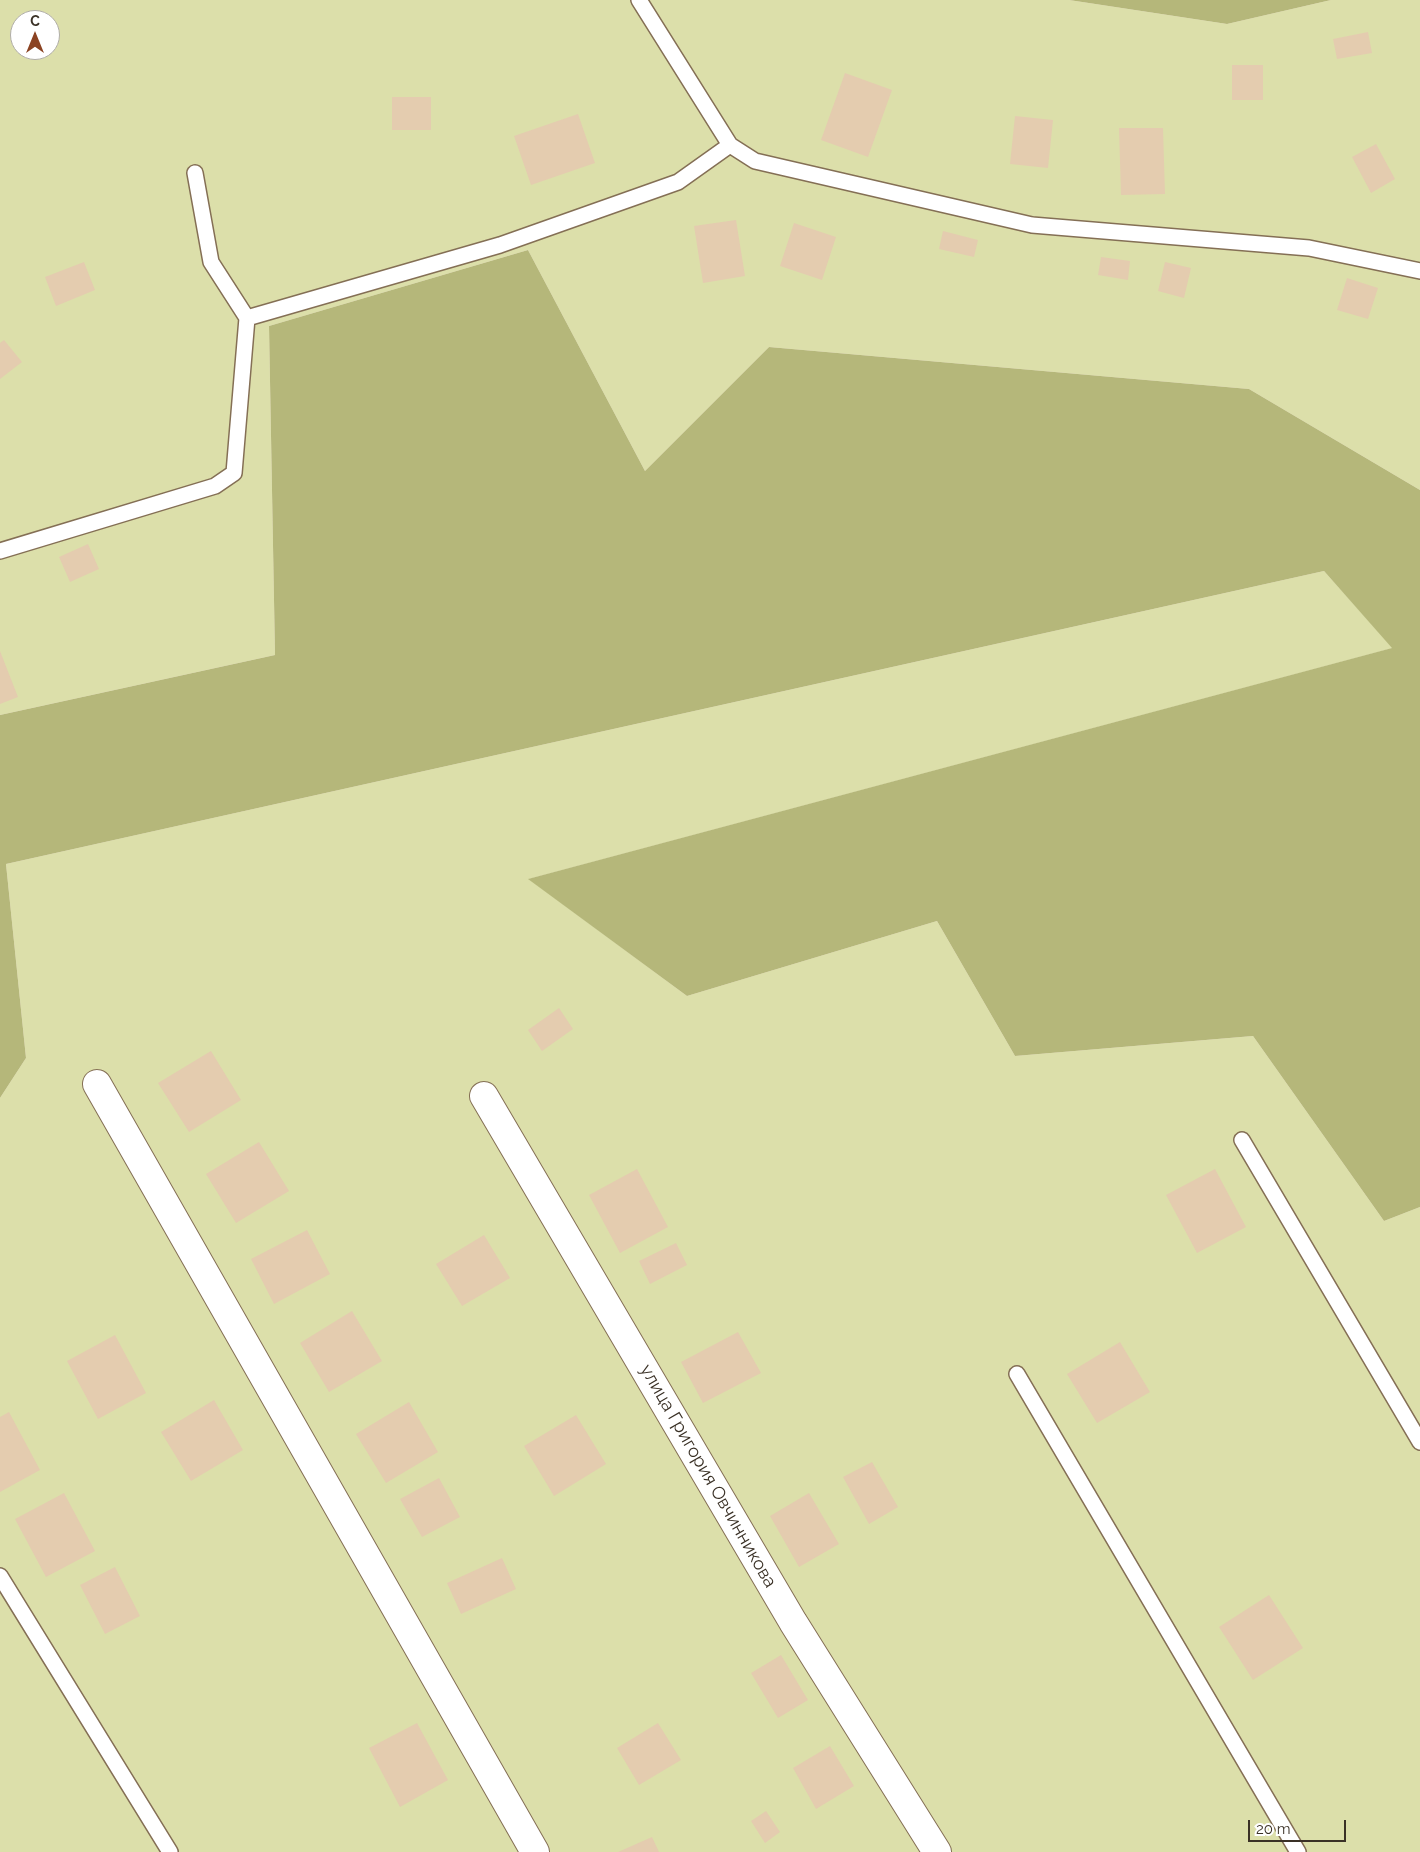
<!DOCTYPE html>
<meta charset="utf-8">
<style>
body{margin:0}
#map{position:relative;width:1420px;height:1852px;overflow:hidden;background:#fdf3e7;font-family:Raleway,sans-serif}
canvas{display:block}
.north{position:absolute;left:10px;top:10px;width:50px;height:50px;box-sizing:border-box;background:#fff;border:1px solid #b0ada8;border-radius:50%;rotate:0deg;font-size:14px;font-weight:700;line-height:20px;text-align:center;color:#3a3126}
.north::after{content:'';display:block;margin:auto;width:18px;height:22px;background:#8b4322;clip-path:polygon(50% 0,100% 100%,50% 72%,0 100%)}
.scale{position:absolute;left:1248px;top:1820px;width:98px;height:22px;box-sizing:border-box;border:2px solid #3a3126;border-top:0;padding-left:6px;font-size:15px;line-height:18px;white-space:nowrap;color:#3a3126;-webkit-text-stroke:4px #fff;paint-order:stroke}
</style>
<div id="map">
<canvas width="1420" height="1852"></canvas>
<div class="north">С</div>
<div class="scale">20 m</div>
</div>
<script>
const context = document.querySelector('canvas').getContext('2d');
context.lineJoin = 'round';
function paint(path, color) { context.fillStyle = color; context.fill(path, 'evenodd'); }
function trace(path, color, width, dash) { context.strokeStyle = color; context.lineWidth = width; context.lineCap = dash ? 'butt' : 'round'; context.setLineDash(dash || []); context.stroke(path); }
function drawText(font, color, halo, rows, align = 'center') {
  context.font = font + ' Raleway,sans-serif'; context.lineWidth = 4; context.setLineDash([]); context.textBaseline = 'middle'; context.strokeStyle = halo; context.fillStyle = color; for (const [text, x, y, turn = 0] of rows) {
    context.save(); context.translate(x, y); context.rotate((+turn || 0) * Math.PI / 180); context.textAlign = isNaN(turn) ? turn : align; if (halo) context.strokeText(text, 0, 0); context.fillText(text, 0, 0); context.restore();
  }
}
paint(new Path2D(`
 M0,0H1069L1227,24L1331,0H1420V490L1249,389L769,347L645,471L528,250L269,326L275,655L0,715ZM20,20H50V50H20Z
 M1324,571L1393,648L529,879L687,996L937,921L1015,1056L1253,1036L1384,1221L1420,1207V1852H0V1098L26,1058L6,864Z`), '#dcdfaa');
paint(new Path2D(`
 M1069,0H1331L1227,24Z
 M528,250L645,471L769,347L1249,389L1420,490V1207L1384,1221L1253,1036L1015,1056L937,921L687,996L528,879L1392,648L1324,571L6,864L26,1058L0,1098V715L275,655L269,326Z`), '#b5b77a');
paint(new Path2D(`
 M1368,32L1372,53L1337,59L1333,39Z
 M1232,65H1263V100H1232Z
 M845,73L892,90L868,157L821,140Z
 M392,97H431V130H392Z
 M578,114L595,163L531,185L514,136Z
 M1015,116L1053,120L1048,168L1010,164Z
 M1119,128H1163L1165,194L1121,195Z
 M1376,144L1395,179L1371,193L1352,157Z
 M736,220L745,276L703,283L694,226Z
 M794,223L836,237L822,280L780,266Z
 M943,231L978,240L974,257L939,249Z
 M1101,257L1130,261L1128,280L1098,275Z
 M84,262L95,290L56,306L45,277Z
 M1165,262L1191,268L1184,298L1158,291Z
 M1347,278L1378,288L1368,319L1337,310Z
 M4,340L22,362L0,379V343Z
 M88,544L99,569L70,582L59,557Z
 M0,651L18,697L0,704Z
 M559,1008L573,1029L542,1051L528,1030Z
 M211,1051L241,1100L189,1132L158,1083Z
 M259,1142L289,1191L236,1223L206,1174Z
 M637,1169L668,1227L620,1253L589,1195Z
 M1215,1169L1246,1227L1197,1253L1166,1195Z
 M307,1230L330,1274L274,1304L251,1259Z
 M484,1235L510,1278L462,1306L436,1264Z
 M676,1243L687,1265L650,1284L639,1261Z
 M352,1311L382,1361L329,1392L300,1343Z
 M738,1332L761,1373L703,1403L681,1362Z
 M115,1335L146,1393L98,1419L67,1361Z
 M1120,1342L1150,1392L1097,1423L1067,1374Z
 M214,1400L243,1450L191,1481L161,1432Z
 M409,1402L438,1452L386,1483L356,1434Z
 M9,1412L40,1470L0,1492V1417Z
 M576,1415L606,1464L554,1496L524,1446Z
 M872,1462L898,1507L869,1524L843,1477Z
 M439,1478L460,1517L422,1537L400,1499Z
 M64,1493L95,1551L46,1577L15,1519Z
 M809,1493L839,1544L799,1567L770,1516Z
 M502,1558L516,1589L461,1614L447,1583Z
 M115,1567L140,1616L105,1634L80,1585Z
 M1269,1595L1303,1648L1253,1680L1219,1627Z
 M781,1655L808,1700L778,1718L751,1673Z
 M417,1723L448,1780L400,1807L369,1748Z
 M658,1723L681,1760L639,1785L617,1748Z
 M830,1746L854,1786L816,1809L793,1768Z
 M766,1811L780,1832L765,1843L751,1821Z
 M652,1837L659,1852H618Z`), '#e4ccaf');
const lane = new Path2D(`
 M639,0L730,145L755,161L1032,225L1309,248L1420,271
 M247,318L500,245L678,182L730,145
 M0,551L215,486L234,473L247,318L211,262L195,173
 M1242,1140L1420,1442
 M1017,1374L1298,1852
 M0,1576L170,1852`);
const street = new Path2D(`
 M97,1084L535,1852
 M484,1096L793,1622L937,1852`);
trace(lane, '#846f55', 18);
trace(street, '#846f55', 30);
trace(lane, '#fff', 15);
trace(street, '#fff', 28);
drawText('18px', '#3a3126', '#fff', [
 ["улица Григория Овчинникова",708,1476,60]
]);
</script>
